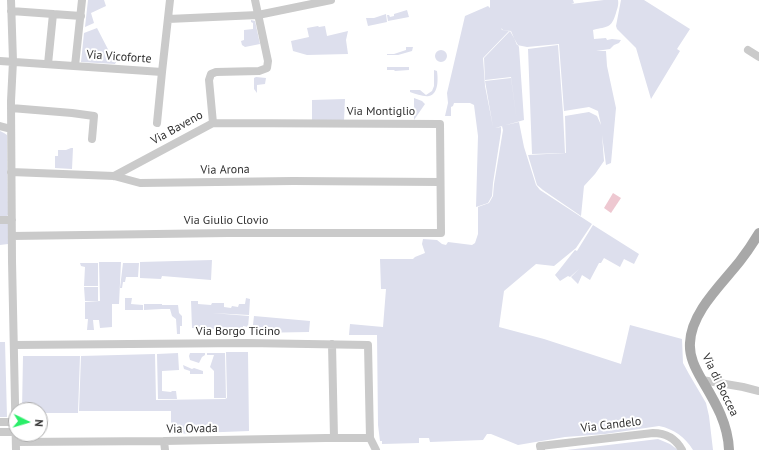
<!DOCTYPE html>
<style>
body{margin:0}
#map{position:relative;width:759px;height:450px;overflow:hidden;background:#fff;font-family:"PT Sans",sans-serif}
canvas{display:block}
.north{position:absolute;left:8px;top:402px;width:40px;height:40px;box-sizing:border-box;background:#fff;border:1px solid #acacac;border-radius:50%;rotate:95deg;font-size:11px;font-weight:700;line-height:16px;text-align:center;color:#303030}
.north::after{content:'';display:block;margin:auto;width:14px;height:18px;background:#2aee69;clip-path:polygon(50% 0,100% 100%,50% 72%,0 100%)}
</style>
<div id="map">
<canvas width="759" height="450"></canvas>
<div class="north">N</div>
</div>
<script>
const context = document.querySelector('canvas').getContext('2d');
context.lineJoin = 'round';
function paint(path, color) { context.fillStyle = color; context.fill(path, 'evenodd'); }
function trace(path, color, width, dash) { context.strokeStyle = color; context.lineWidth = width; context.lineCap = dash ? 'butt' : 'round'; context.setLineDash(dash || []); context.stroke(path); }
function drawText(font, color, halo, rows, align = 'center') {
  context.font = font + ' "PT Sans",sans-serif'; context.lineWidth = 4; context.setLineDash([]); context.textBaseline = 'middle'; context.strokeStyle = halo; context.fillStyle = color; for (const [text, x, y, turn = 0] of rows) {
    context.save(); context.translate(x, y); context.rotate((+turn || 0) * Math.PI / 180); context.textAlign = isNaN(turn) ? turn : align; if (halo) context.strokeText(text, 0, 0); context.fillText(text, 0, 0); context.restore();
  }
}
paint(new Path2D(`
 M88,0H104L106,6L91,13L94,23L85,27Z
 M490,0H573L574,3L571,4L604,0H618C619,5 617,9 616,13C611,29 608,26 593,30L594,39L606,38L607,40L612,39L621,40L619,43L614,45L610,49L596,51L593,48L596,51H606L607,66L616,108L611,163L606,165L602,135L604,161L595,174L584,186L581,216L543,190L537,185L528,155L566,153L565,116L589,112L597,116L601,125L598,111L589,107L564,111L559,44L527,47L517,45L511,31L503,30L501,28L502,30L509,31L483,58L485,86L493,127L485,81L511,78L517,122L495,128L501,127V132L493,183L492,196L488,203L476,207L478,136L474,105L470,103H454L453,106L451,107V116H445L448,103L447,93L465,16L488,6L490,8Z
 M621,0H644L690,29L677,49L680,51L651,99L636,48L617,29L616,26Z
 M407,10L409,17L388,21L387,15H389L390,17L394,16V14Z
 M386,14L387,22L368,26L366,18H374Z
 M251,20L255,21L260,44L245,47L242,45L241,41L244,40V30L253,29V23L251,22Z
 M318,26L319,27L325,26L327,36L348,31L346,40L348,54L307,55L293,51L291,41L309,37L307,28Z
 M97,28L113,59L114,60L117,59V60L115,64L81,62L84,33Z
 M510,31L519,47L524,120L517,122L511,77L485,80L484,58Z
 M558,45L563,113L565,153L532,154L528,49Z
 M406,47H413L412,51L398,55H387V54H394L406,50Z
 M435 56a6 6 0 1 1 12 0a6 6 0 1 1-12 0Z
 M387,67H409V70L395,71L394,70H387Z
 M434,70L437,71C438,78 439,94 429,96C424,97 416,94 410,92V90H420L426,95L432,91L434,86Z
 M256,77L266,78L265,84L257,85V93L254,89V78Z
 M414,98L422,101L425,104L414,120Z
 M345,99L344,121H312V100Z
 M519,122L524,147L536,185L540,190L592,224L576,248L554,266L536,264L504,291L499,327L544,339L621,364L630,325L682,339L683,363L689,374L706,403L709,416L713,450H693C685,437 674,429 659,426L605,434L565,437L518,445L491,434H487L483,440L430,442L429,438H419V443L382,444V441H380L378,425L377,335H349L350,324L383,327L386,289H381L380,259H413L415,257L425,253L422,244L423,239L437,240L442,244L446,245L448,242L472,245L475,243L478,234V207L489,203L493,196L494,184L503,130L502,126Z
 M0,131L4,133L7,135L8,215L6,217L0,216Z
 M71,148H73L72,169L55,168V156H58V150H66Z
 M0,222H8V244L0,245Z
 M593,225L639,254L634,264L624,259L620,267L604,258L601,263H599L590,280L582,275L578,284L571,277L579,269L587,256L579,269L570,277L568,276L560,281L555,275C562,267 568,258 575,250L577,251Z
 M212,260L211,280L162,276L161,279L140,278V262Z
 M99,262H121L119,304H112V327L100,328L99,320H93L94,330H87L88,319H85V302L100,301Z
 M80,263H98V286H84L85,267L81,266Z
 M123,263H139L138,277H126L125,282H123L122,288H120Z
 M84,287H98V301H85Z
 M125,298H132L131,304L143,305V310H125Z
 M246,298L250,299L249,315L212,313L249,316L248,327L243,326V330L192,328L191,301H198V304L211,305L212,303H224V307L231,308L232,306L238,307L239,304H245Z
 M144,304H162V309L144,310Z
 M162,305H178L179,313L182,316V326H180V334H177L176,319L172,316L170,309H162Z
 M254,316L310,321L309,332L252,333Z
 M0,342H5L7,417H0Z
 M226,352H248L249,431L171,434V411H79L81,356L155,354L156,400L225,399L227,398Z
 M178,353L179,370L162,371V391L171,392L172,391H176L177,399H158L157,354Z
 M190,353H205V355L202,357L199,363L190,360L189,356Z
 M207,353H225L226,398H214V371L210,367L214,355H207Z
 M23,356H80L78,413H40V410H22Z
 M183,365L192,369L194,368L203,371V374H190V371L184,369Z
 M658,439L670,444L678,450H567Z`), '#dddfed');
paint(new Path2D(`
 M613,193L621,198L611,213L604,208Z`), '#eec8d1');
trace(new Path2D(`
 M11,0L13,61L11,101L12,261L16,450
 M11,11L81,16
 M168,19L258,15L331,0
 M748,50L759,57
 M0,61L162,72L170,0
 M48,64L53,14
 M75,66L82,0
 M11,108L72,113L94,116L92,139
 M157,123L162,72
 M0,126L11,129
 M11,172L114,176L140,183L293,181L440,182
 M114,176L213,123L209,80L211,74L216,72L259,71L267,68L268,61L255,0
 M0,220H12
 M12,236L228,233H441L440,124L213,123
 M332,344L334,438
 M14,345L247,343L368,345L370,438
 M702,380L743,387L759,391
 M0,422H15
 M0,432H15
 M370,438L376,450
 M164,441L165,450
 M16,442L164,441L326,438H370
 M541,450L540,446L653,433C666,433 676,439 682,450`), '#cacaca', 8);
trace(new Path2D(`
 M729,450C728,423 715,402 702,380C695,368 689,356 690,343C691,312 722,284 740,261C747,252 753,243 759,233`), '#a8a8a8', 10);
drawText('12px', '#303030', '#fff', [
 ["Via Vicoforte",119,57,4],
 ["Via Montiglio",381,112],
 ["Via Baveno",177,128,-29],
 ["Via Arona",225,170,-1],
 ["Via Giulio Clovio",226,221],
 ["Via Borgo Ticino",238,332],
 ["Via di Boccea",720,385,64],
 ["Via Candelo",611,425,-7],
 ["Via Ovada",192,429,-1]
]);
</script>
